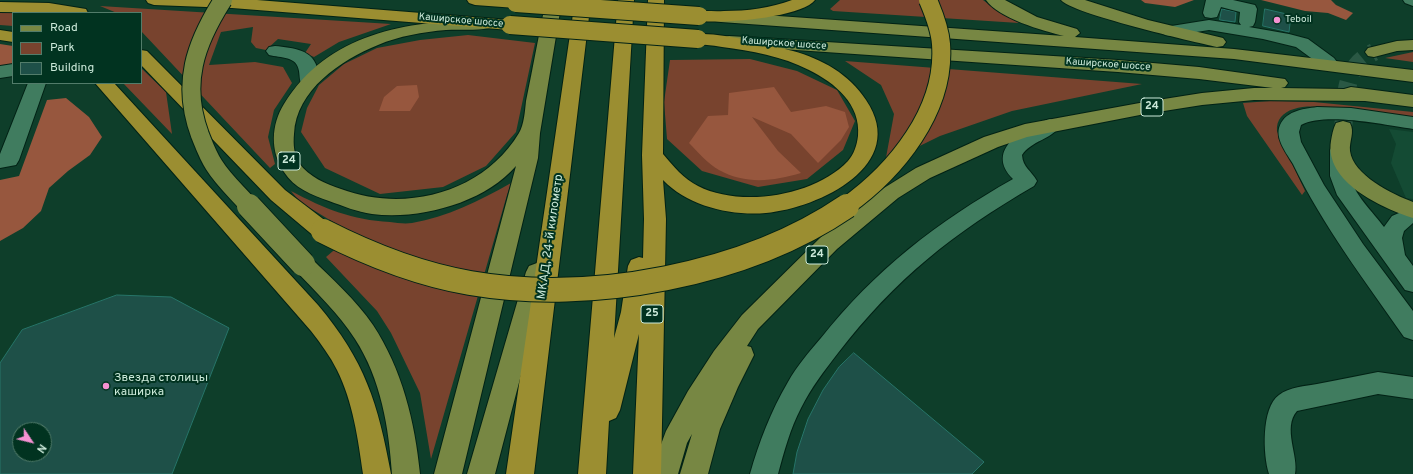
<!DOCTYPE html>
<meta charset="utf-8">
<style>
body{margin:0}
#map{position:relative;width:1413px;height:474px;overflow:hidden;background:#0e3e2a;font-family:Overpass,sans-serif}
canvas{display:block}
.legend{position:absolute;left:12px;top:12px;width:130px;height:72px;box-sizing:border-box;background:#013320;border:1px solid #527c6a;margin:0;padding:5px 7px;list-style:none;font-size:12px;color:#cbe9d9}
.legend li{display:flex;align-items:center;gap:8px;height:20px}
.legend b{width:20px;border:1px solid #527c6a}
.north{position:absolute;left:12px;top:422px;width:40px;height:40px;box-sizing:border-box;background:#013320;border:1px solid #527c6a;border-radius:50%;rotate:125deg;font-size:11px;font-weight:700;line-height:16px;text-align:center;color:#cbe9d9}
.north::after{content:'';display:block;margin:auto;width:14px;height:18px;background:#f591d2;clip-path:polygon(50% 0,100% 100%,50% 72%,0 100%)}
</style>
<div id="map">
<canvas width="1413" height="474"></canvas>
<ul class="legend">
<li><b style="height:5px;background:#778743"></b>Road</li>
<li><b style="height:11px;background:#78432e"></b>Park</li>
<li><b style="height:11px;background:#1e5048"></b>Building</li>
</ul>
<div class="north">N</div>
</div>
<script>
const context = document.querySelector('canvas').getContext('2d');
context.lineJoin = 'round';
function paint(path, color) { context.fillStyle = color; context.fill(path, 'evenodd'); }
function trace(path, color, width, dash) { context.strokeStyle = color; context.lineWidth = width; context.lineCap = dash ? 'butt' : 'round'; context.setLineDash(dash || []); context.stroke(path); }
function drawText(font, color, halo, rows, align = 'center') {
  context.font = font + ' Overpass,sans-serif'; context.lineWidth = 4; context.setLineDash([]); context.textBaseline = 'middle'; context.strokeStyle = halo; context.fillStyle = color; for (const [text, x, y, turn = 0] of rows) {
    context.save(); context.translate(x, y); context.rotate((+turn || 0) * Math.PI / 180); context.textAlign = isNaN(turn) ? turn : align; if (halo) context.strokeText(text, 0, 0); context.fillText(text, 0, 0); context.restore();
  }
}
paint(new Path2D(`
 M1389,129L1413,132V199L1406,198L1391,163L1396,144Z`), '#144b34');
paint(new Path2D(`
 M840,0H983L995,9L1019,23L833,11L830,9Z
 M100,6L391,24L339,42L314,57L305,53L311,44L278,39L266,50L256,48L251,42L253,27L221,32L209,65L255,62L283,67L292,83L274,110L268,137L275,164L270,168L141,31V13H117Z
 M0,11L50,13H13V26L0,25Z
 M468,35L535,43L516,132L486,166L443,187L380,194L325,168L301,132L307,108L319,85L344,64L377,48L420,40Z
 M1413,52V62L1385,58Z
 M750,59L797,71L837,90L855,121L843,150L807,179L758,187L702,171L667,139L664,102L670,60Z
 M845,61L1142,84L1012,111L940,136L885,163L894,114L881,85Z
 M141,68L166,92L172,134L123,83H141Z
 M1270,101L1314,102L1413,112V117C1387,113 1360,110 1334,108C1321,107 1306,105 1294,109C1283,112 1276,120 1277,131L1305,191L1302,195L1247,116L1243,103Z
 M511,183L507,195L431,459L420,393L391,333L377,311L326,257L353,234L300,202L291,191C325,209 352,220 390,222C397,223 405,224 412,223C447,217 479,201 511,183Z`), '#78432e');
paint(new Path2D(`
 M1141,0H1194L1175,7L1145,3Z
 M1261,0H1331L1336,5L1353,13L1346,20L1328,13L1305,11Z
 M0,44L13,46V65L0,67Z
 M417,85L419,97L410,111H379L384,97L397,86Z
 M774,87L791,112L826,106L845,112L849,127L841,140L818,163L791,134L752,117L778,151L801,173C774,181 746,185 719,170C708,164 698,152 689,143L708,116L728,115L729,93Z
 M66,98L89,117L102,137L90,155L68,171L49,188L41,211L23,228L0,241V180L19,176L47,100Z`), '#97573e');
const building = new Path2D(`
 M1222,9L1236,12L1235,22L1220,20Z
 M1265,9L1291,15L1289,32L1263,26Z
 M117,295L171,297L229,328L172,474H0V363L22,330ZM20,430H44V454H20Z
 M854,353L984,462L972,474H793L797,452L808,419L823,390L839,367Z`);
paint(building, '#1e5048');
trace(building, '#277569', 1);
trace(new Path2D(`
 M1343,128C1347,96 1342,68 1374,52`), '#2a5844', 18, [18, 10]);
const minor = new Path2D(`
 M1206,0H1233L1255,5L1257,9L1255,22L1253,26L1249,27L1289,34L1308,39L1334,58L1337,62L1334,66L1328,68L1322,66L1296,47L1263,39L1209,30L1171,36L1165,35L1162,31L1165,27L1209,20L1241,25L1239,22L1240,12L1221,7L1217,17L1211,18L1205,17L1203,13Z
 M1403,0H1413V6L1405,3Z
 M275,46C293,48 314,49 318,71C318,77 319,81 315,86L309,88L303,86C299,81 300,77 299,71C297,56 281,58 269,55L266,51L269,47Z
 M13,64V76L0,78V66Z
 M28,83H46L19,160L16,165L0,168V154Z
 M1317,107L1351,108L1413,117V129C1384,125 1326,112 1301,125L1299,132L1301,142L1324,185L1363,244L1413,311V340L1404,337C1365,281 1323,226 1293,164C1287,154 1276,140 1279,128C1284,111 1302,109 1317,107Z
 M1050,119L1057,121L1060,126C1052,139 1031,141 1022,155C1023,168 1031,170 1037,181L1034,186C953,233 895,279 838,353C824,371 811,388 801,408C790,429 784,452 778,474H750C759,442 771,411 788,382C797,366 809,352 821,338C875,270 937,222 1013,179C984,150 1024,127 1050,119Z
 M1340,143L1347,145C1353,154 1349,165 1350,175C1353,194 1373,212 1384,227L1392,216L1413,207V223L1404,231L1402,238L1405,255L1413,266V292L1405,290L1337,195L1330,176V150L1333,145Z
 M1378,372L1413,377V399L1378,394L1297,411C1282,428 1299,456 1295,474H1269C1263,455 1261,408 1279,395C1289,387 1306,386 1317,384C1338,380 1358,376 1378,372Z`);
const major = new Path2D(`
 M546,0H562L540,133L538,158L462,474H434L516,166C484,203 420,220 372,214C357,212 343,206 329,201C312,195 294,188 284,172C270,151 271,125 284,104C329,32 406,22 483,19L489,20L491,24L489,28C475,31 460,29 446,30C423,32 399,36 378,45C341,60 296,90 294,134C293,144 294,155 299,163C309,177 326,184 341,189C405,213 483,193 519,133C524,125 525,111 526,101C533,67 539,34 546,0Z
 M986,0H1005L1037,17L1077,29L1080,33L1075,37L1234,49L1413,70V82L1234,59L721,22L715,21L713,17L715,13L721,12L1064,36C1043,31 998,18 986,0Z
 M1061,0H1085L1148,20L1223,38L1226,42L1223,46L1217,47C1194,42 1070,13 1061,0Z
 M729,36L1118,60L1199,67L1285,79L1288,83L1285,87L1281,88L1344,89L1351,87L1413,95V107L1365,101L1254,100L1202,105L1145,114L1027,137L998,147L930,178L898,198L837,249L758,329L747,346L751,347L754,355L738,387L720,429L708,474H680L692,434L687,443L678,474H650L666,431L688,391L714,351L742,315L821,237L884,188L916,168L984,137L1025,124L1145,102L1202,93L1254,88H1273L1199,79L1118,72L723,45L720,41L723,37Z
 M1413,40V50L1397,51L1374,57L1368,56L1365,52L1368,48L1397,41Z
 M1343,121L1350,123C1355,132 1349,141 1350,151C1353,175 1392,194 1413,202V218C1382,208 1324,182 1331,141C1332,135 1333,129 1336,123Z
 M303,255L311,258C332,279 356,300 373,325C402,369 415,422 420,474H392C389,428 381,379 355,339C339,314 316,292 295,270L292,264L295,258Z
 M537,263L545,266L548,272L495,474H467L526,272L529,266Z`);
const highway = new Path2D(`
 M146,0H257L510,20L516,21L518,25L516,29L510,30L232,8L154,5L148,3Z
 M467,0H522L524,3L522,6L516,8L475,5L469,3Z
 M575,0H591L534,474H506Z
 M618,0H634L614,338L621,312L628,266L631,260L639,257L643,258L644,219L642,155L648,0H664L663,154C673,166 684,179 698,186C741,208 815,196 848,161C854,154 857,145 858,136C861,104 835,83 809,70C782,56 751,51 722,47C712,45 702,45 692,43L689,39L692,35C714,30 769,45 793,51C822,59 849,74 866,100C910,165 819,208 766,213C730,216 688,206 663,180L666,219L661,474H633L639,334L620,410L616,418L609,421L606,474H578Z
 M792,0H815C802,18 715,25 693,20L691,16L693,12C703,10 714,12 724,11C747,11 771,8 792,0Z
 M0,2L49,3L86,9L88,13L0,12Z
 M0,30L13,32V42L0,40Z
 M141,50L147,51L285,190L331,225L334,231L331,237L323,239L315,237L271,200L141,65Z
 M95,83H114L318,305C365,361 378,403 391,474H363C358,439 353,402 337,370C330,356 321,344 311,331Z`);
trace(minor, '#022215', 2);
trace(major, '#022215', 2);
trace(highway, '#022215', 2);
paint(minor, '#407c5f');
paint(major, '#778743');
paint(highway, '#9b8e31');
const majorBridgeFar1 = new Path2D(`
 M223,0C195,44 181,84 200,135C204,145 208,156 214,165C224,181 238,193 250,207`);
const majorBridge = new Path2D(`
 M249,206L303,264`);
const highwayBridgeFar1 = new Path2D(`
 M516,3L699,16
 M510,25L698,39
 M845,207C896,171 946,110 941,44C940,29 934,14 928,0`);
const highwayBridge = new Path2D(`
 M323,231C370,255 418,274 470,283C591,304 746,275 847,206`);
trace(majorBridgeFar1, '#022215', 20, []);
trace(majorBridge, '#022215', 26, []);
trace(highwayBridgeFar1, '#022215', 20, []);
trace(highwayBridge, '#022215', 26, []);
trace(majorBridgeFar1, '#778743', 18);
trace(majorBridge, '#778743', 24);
trace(highwayBridgeFar1, '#9b8e31', 18);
trace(highwayBridge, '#9b8e31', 24);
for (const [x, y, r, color] of [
 [1277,20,4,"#f591d2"],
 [106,386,4,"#f591d2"]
]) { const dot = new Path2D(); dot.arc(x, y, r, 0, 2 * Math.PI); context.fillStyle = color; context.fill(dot); trace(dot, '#013320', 1.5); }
drawText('10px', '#cbe9d9', '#013320', [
 ["Teboil",1285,20]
], 'left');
drawText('10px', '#cbe9d9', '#013320', [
 ["Каширское шоссе",461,21,5],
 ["Каширское шоссе",784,44,4],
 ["Каширское шоссе",1108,65,4]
]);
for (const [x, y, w] of [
 [1152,107,22],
 [289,161,22],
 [817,255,22],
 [652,314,22]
]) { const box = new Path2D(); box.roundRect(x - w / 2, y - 9, w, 18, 3); context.fillStyle = '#013320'; context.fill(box); trace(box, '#cbe9d9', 1); }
drawText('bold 11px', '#cbe9d9', null, [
 ["24",1152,107],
 ["24",289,161],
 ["24",817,255],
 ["25",652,314]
]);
drawText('12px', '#cbe9d9', '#013320', [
 ["МКАД, 24-й километр",551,237,-82]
]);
drawText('12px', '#cbe9d9', '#013320', [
 ["Звезда столицы",114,379],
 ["каширка",114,393]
], 'left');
</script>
